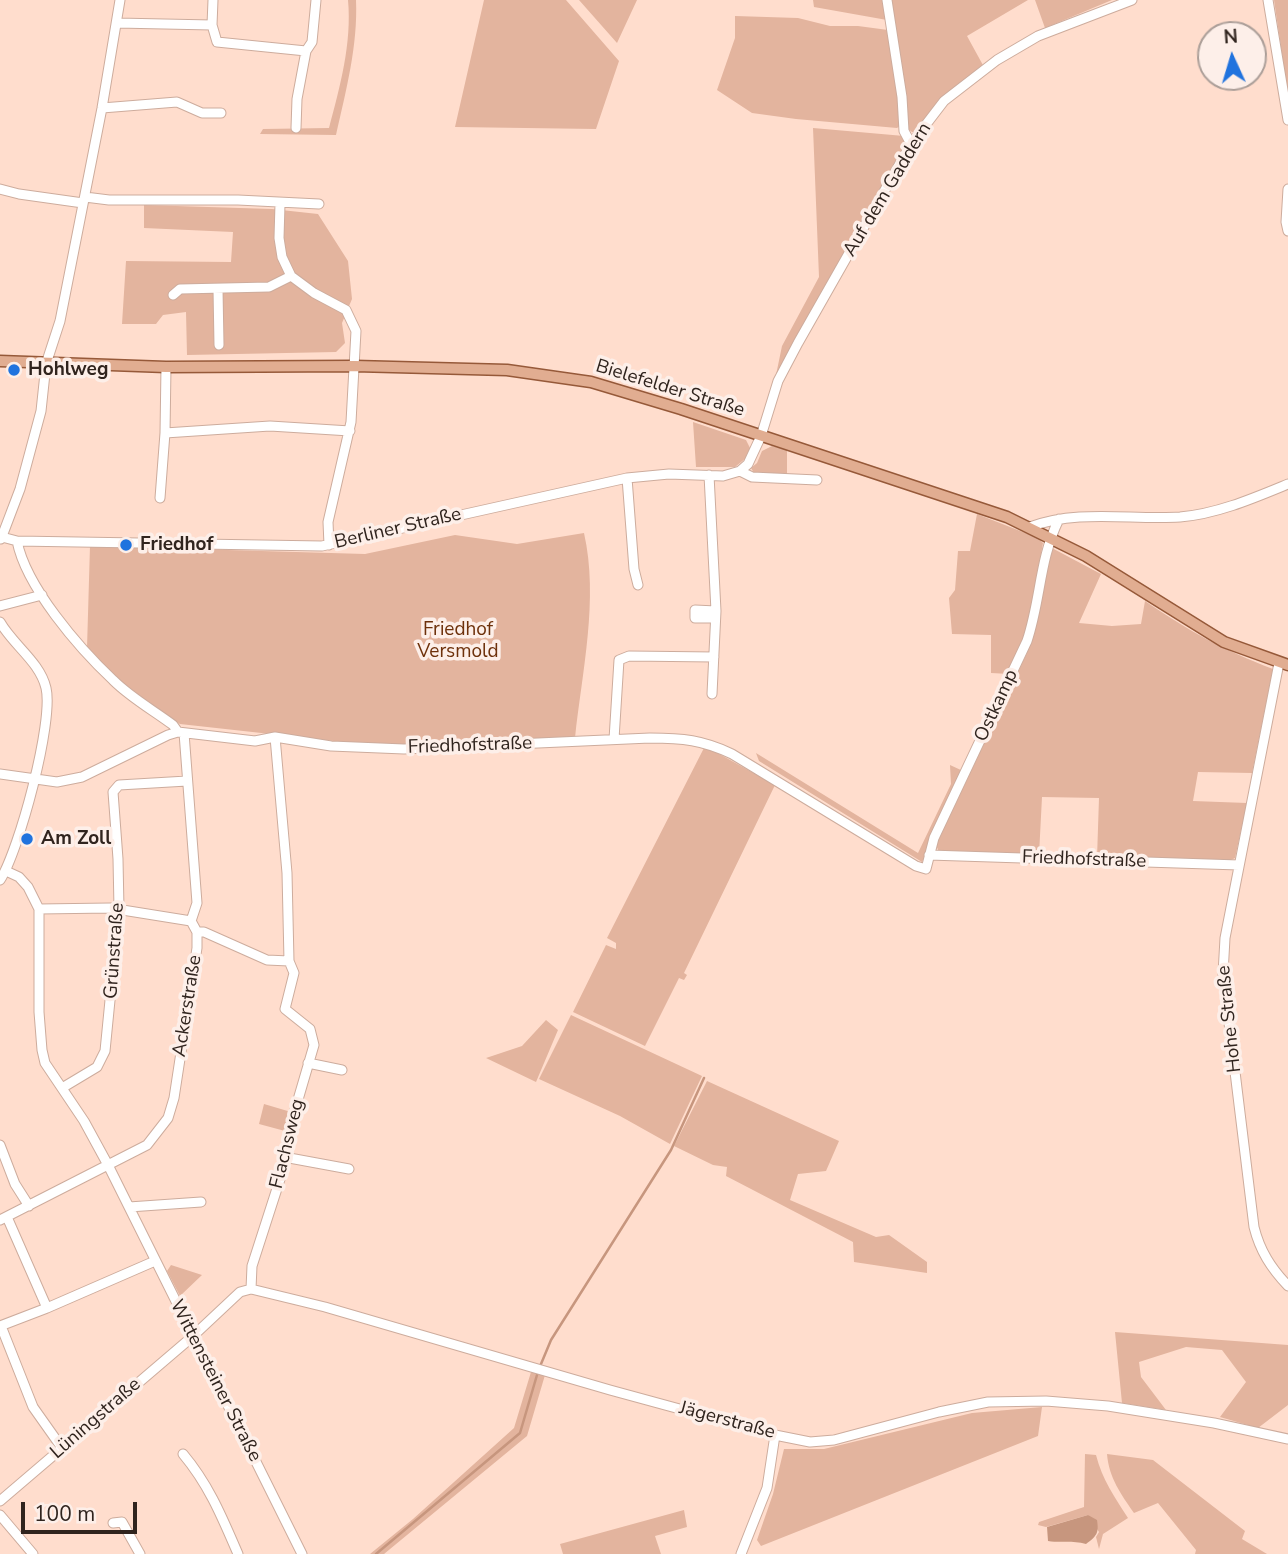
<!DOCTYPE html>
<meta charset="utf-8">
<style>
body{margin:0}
#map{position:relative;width:1288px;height:1554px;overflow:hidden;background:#ffddcd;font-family:"Nunito Sans",sans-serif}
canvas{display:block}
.north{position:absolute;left:1197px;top:21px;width:70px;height:70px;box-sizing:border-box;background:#fdefe9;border:2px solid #ab9e98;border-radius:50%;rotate:356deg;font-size:19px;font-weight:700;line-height:28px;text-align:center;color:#30241e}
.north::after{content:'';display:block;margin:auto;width:24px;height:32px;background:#2073de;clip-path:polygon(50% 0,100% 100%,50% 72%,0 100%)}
.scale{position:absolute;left:21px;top:1502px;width:116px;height:32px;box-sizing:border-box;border:4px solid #30241e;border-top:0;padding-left:9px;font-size:21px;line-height:24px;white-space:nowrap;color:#30241e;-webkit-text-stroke:5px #fdefe9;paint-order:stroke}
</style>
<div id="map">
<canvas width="1288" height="1554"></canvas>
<div class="north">N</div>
<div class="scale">100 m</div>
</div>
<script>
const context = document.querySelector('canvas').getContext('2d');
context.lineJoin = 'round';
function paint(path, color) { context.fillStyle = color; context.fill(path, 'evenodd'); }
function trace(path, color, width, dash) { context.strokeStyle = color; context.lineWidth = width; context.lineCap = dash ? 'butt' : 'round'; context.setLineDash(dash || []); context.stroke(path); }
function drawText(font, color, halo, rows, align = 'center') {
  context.font = font + ' "Nunito Sans",sans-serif'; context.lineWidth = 7; context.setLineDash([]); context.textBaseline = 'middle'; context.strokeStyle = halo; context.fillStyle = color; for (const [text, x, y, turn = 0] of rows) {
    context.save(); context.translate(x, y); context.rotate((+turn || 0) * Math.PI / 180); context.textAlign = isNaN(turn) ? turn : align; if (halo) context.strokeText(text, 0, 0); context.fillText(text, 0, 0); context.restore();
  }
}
paint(new Path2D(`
 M348,0H356C358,45 346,91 336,135L260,134L263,129L329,128C340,87 352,43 348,0Z
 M484,0H566L619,61L596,129L455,127Z
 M579,0H637L617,43Z
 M813,0H884L887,20L814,7Z
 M890,0H1028L967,36L984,67L917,132H912L907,128Z
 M1035,0H1112L1045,28Z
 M1274,0H1288V96L1287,87Z
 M735,16L798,18L830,26H858L888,30L898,88L901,125L897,128L796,119L752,113L717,90L735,38Z
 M813,128L904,136V151L776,375L782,346L819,277Z
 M144,205L272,209L318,214L348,261L352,299L342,323L345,343L336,352L187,355L186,312L163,315L156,324H122L126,261L231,262L233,232L144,228Z
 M693,422L746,440L750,448L746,458L735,467H696Z
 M772,446L787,450V476L754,473L751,468L757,463L762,451Z
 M977,514L1038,538L1043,543L1029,623L1010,674L991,673V635L952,634L949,598L955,590L958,551H970Z
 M584,533C599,599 582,672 575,738L449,745H370L180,724L123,685L87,648L90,546L365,554L455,535L517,544Z
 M1050,547L1101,574L1079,623L1112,626L1141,624L1145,601C1189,631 1223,650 1273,669L1252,773L1198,772L1193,801L1247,803L1235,858L1229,861L1097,858L1099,798L1042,797L1039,855L939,852L936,845L1026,655L1036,623Z
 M705,746L775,785L684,973L687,975L684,980L679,978L645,1046L573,1012L606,945L616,949V943L607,938Z
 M756,753L918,853L951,784L950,765L963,771L922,862L759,761Z
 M571,1015L702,1076L670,1144L620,1116L539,1079Z
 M546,1020L558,1030L536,1082L486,1058L522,1046Z
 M707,1081L839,1141L826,1171L798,1174L790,1200L876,1237L889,1235L927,1262V1273L854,1262L853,1242L726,1176L727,1167L713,1165L674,1146Z
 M264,1104L291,1112L285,1131L259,1124Z
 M171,1265L202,1275L180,1296L167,1271Z
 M1115,1332L1288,1345V1405L1258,1428L1220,1417L1246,1382L1222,1350L1186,1347L1139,1362L1141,1377L1166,1410L1122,1403Z
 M531,1372L545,1375L527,1436L384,1554H370L413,1519L514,1428Z
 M1042,1407L1038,1436L761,1546L757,1540L773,1494L784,1449H824L972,1413Z
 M1085,1454L1096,1455C1102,1479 1115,1498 1128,1518L1103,1534L1099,1549L1096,1537L1099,1532L1088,1515L1046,1527L1038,1525L1039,1522L1084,1507Z
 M1107,1454L1153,1460L1245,1531L1242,1539L1267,1554H1195L1196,1550L1158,1503L1134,1513C1121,1494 1109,1478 1107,1454Z
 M684,1510L687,1527L655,1536L661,1554H563L560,1544Z`), '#e3b49e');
paint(new Path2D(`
 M1088,1515L1097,1520C1099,1533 1097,1536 1086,1544C1072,1540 1061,1543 1048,1541L1047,1527Z`), '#c7967e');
trace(new Path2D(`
 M541,1364L551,1340L671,1150L704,1078
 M376,1554L520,1433L537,1375`), '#c7967e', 2.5);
const minor = new Path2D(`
 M213,0L212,25L217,42L306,51L312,42L316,0
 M887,0L902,97L904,131L911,144
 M1268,0L1288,120
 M117,23L212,25
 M102,108L177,102L202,113H221
 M296,128L297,99L306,51
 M0,189L19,194L83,203
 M1288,189L1286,222L1288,231
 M85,197L109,200H238L319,204
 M280,204L279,238L282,257L291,276L314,293L346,310L356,331L351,422L328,522L329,545
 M218,289L219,345
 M173,295L180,289L269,287L291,276
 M165,433L270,426L350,431
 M740,471L752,477L817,480
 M709,475L716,611L712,694
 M627,478L634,569L638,585
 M160,498L165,433L166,367
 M1030,527C1078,509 1129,520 1180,517C1217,514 1254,498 1288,484
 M2,537L17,541L322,546L627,478L669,474L723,476L740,471L748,464L761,436L778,381L798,343L911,144L944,101L997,60L1038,36L1132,0
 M1,539L20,489L41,411L46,364L60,321L102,108L120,0
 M17,541C26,587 79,648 113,680C131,698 153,710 173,725L178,732
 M0,606L42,595
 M715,618H695V610L716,611
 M0,622C13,645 40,662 46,688C54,721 19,851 0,880
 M1279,663L1225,938L1223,974L1254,1227C1260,1251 1271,1268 1288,1286
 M275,737L287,873L289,961
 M614,739L619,660L629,656L714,657
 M0,774L57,782L82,777L168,735L178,732L255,741L275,737L331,746L404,749L650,738C682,738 703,740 732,754L916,866L926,869L934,838L1027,641C1041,599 1039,560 1059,519
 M929,855L1239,865
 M6,871L19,877L28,887L39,909V1012L42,1050L45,1063L84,1121L108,1165L302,1554
 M39,909L110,908L191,921
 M197,932H204L267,960L289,961L294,973L285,1009L310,1029L314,1045L290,1127L282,1173L252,1266L251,1289
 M308,1063L342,1070
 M62,1088L97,1067L105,1051L119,909L118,859L113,792L119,785L187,781
 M0,1145L15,1184L29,1206
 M284,1157L349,1169
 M129,1207L201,1202
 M7,1217L47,1308
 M0,1220L147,1145L168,1118L174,1098L197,948V932L191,921L197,903L184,733
 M0,1326L47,1308L155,1261
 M1,1326L33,1407L62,1448
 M183,1454C209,1485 222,1517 238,1554
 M0,1501L192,1337L240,1292L251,1289L325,1307L610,1390L775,1435L810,1442L834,1440L939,1412L988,1402L1046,1401L1108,1406L1214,1423L1288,1439
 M0,1515L33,1554
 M113,1523L122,1522L140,1554
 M741,1554L767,1488L775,1435`);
const major = new Path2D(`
 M0,361L166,367L355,366L507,370L591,382L681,409L1007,517L1086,556L1224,642L1288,665`);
trace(minor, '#cdac9d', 11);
trace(major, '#965939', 13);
trace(minor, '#fff', 9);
trace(major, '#e1ad91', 10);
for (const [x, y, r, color] of [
 [14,370,7,"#2073de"],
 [126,545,7,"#2073de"],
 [27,839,7,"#2073de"]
]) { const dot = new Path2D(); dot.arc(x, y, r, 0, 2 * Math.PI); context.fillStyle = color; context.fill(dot); trace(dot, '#fdefe9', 2.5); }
drawText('19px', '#30241e', '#fdefe9', [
 ["Auf dem Gaddern",888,190,-59],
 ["Bielefelder Straße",670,389,17],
 ["Berliner Straße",398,529,-13],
 ["Ostkamp",997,706,-65],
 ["Friedhofstraße",470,746,-2],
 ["Friedhofstraße",1084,860,2],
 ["Grünstraße",115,951,-86],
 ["Ackerstraße",188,1006,-81],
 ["Hohe Straße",1230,1019,-96],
 ["Flachsweg",288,1144,-76],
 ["Wittensteiner Straße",215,1381,63],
 ["Lüningstraße",96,1419,-41],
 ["Jägerstraße",727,1421,15]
]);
drawText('bold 19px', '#30241e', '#fdefe9', [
 ["Hohlweg",28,370],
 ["Friedhof",140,545],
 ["Am Zoll",41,839]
], 'left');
drawText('19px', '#6e310b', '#fdefe9', [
 ["Friedhof",458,630],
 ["Versmold",458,652]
]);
</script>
